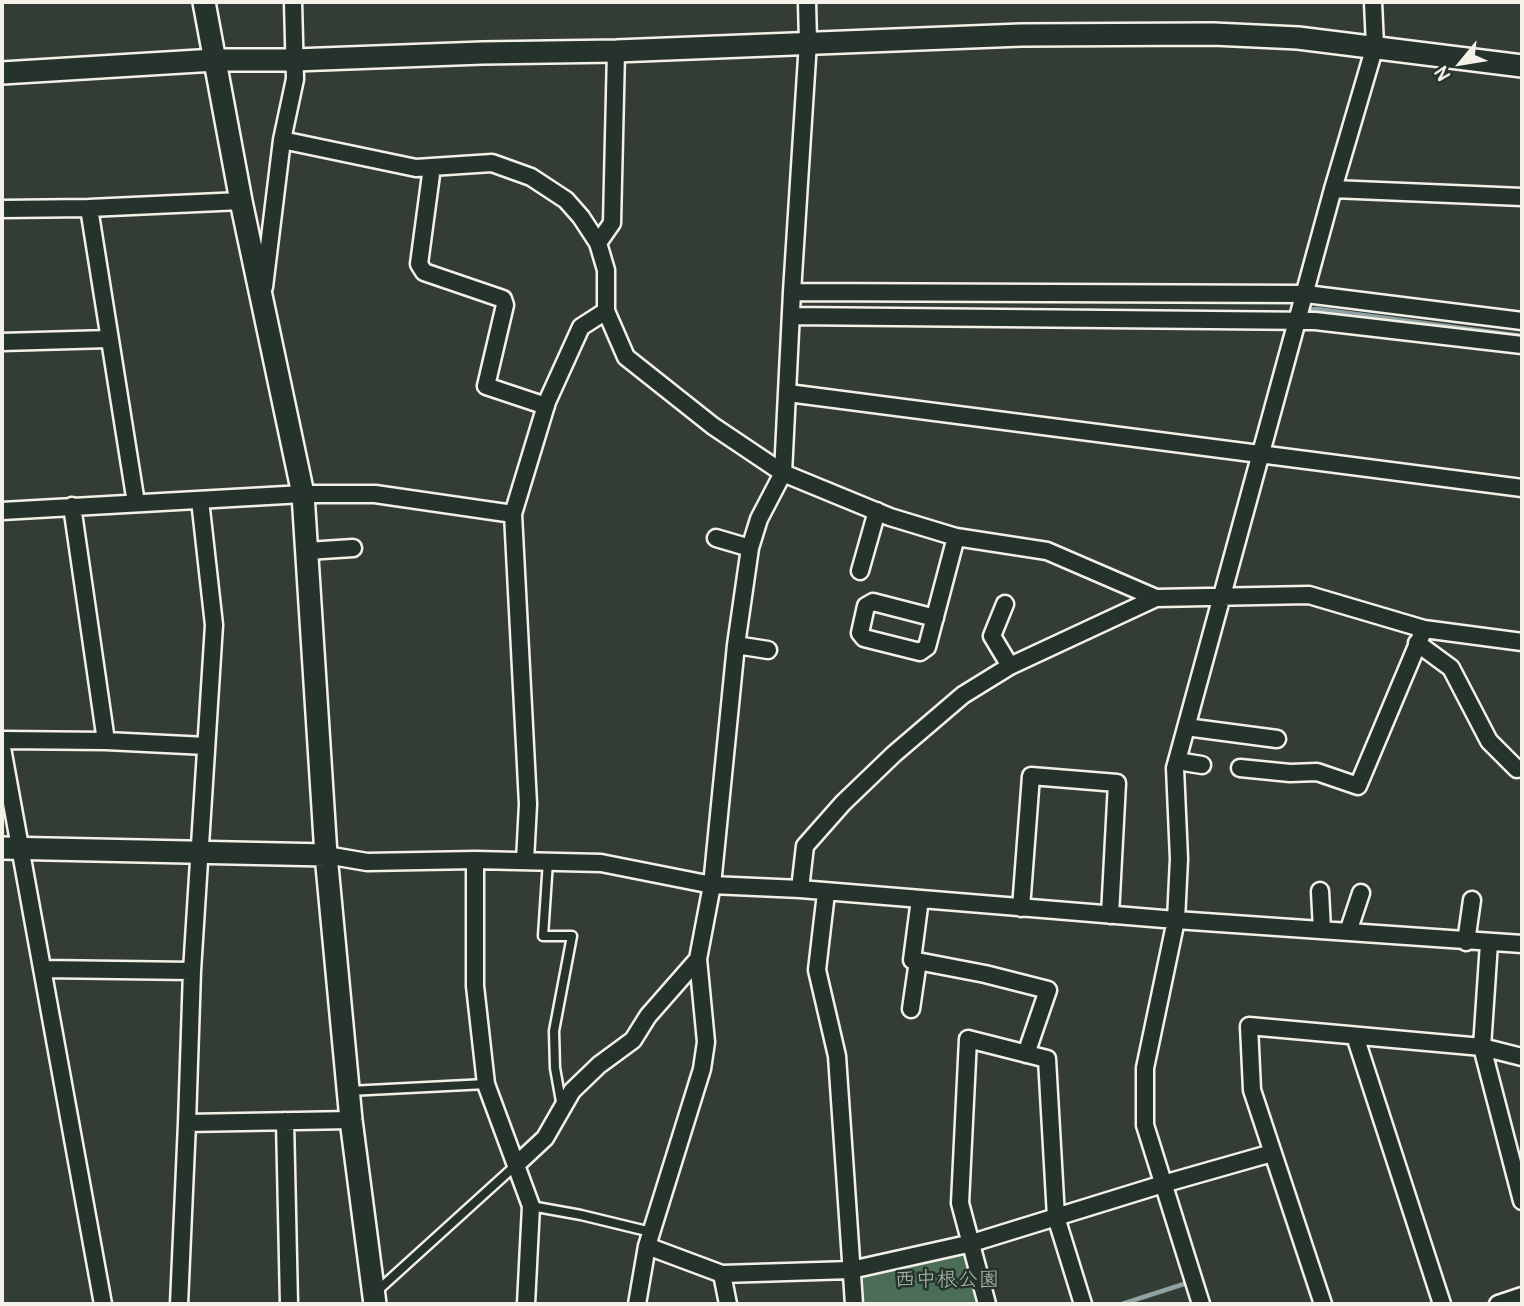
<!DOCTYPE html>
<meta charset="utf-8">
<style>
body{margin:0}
#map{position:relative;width:1524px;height:1306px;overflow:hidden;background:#343d35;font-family:Pangolin,sans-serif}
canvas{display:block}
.frame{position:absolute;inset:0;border:4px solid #f4f1e8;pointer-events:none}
.north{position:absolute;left:1426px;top:28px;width:70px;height:70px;-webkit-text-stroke:5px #26332d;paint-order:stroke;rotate:240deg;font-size:19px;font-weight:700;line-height:28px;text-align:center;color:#f4f1e8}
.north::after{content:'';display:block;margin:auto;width:24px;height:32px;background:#f4f1e8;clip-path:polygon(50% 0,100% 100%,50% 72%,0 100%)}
</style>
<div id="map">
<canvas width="1524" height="1306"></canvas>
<div class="frame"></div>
<div class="north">N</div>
</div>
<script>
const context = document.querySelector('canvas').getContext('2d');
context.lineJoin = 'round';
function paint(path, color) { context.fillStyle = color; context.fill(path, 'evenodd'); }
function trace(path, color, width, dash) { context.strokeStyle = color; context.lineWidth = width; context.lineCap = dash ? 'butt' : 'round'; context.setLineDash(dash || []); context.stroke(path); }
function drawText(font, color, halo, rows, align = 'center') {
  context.font = font + ' Pangolin,"Klee One",sans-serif'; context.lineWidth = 5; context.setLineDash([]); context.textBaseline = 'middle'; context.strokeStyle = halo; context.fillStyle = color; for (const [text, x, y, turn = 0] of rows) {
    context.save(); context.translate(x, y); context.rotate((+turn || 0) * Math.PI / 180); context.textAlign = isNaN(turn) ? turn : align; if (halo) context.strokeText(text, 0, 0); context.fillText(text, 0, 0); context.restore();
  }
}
paint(new Path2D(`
 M967,1253L979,1304H863L860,1276Z`), '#4c6e59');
trace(new Path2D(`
 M1305,310L1317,309L1522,336
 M1122,1304L1184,1284`), '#90a2a2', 4.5);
const lane = new Path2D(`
 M548,861L543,936H572L554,1031L555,1068L562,1107
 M349,1091L486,1084
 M531,1206L581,1215L651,1232
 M376,1292L516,1165`);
const street = new Path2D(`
 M293,2L295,79L282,140L416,168L492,163L531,177L566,200L581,217L598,243L606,270V311L626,357L713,426L783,473L792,292L808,42L807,2
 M432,167L419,264L424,272L503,299L505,305L486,386L546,406
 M1333,189L1522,197
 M89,208L136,503
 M2,209L89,208L241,201
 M598,243L612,223L616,51
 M264,287L282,140
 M792,292L1306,294L1522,321
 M791,316L1315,321L1522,345
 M2,342L109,339
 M788,393L1522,488
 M72,506L106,741
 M2,511L303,494H375L513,514
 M716,538L750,548
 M307,551L353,548
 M860,571L877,511
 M1005,604L992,636L1010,666
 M935,618L873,602L866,606L860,633L864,638L920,652L927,647L956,537
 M1417,643L1451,668L1489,741L1517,769
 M736,645L768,650
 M1186,727L1277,739
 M2,740L106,741L206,746
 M2,748L103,1304
 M1177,761L1202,765
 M1240,768L1290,773L1317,772L1358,786L1424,629L1522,642
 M326,855L367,862L475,860L601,863L712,885L800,889L1176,920L1522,944
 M475,860V986L486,1084L531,1206L526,1304
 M525,861L528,804L513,514L547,402L581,327L606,311
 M800,889L805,846L843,803L894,754L963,695L1010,666L1156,598
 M1320,891L1322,930
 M826,893L817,970L837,1056L854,1304
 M920,899L912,960L985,974L1048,990L1026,1054
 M1021,908L1031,776L1117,783L1110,915
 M1348,932L1361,893
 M1466,942L1472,900
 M1489,943L1482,1047L1522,1201
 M43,969L192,971
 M911,1009L918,961
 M1355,1036L1442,1304
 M285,1121L289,1304
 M187,1123L192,971L214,625L200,500
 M516,1165L545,1138L572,1091L599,1065L633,1040L648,1016L698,959
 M647,1246L722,1274L851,1270L972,1243L1163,1184L1272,1153
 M722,1274L728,1304
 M179,1304L187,1123L351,1120
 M637,1304L647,1246L702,1069L706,1042L698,959L712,885L736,645L750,548L759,519L783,473L890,517L956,537L1047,551L1156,598L1309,595L1424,629
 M987,1304L960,1203L968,1039L1047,1059L1056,1217L1083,1304
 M1201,1304L1145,1125V1068L1176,920L1179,859L1175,768L1333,189L1375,46L1373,2
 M1323,1304L1252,1090L1249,1026L1482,1047L1522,1057
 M1498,1304L1522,1296`);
const secondary = new Path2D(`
 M204,2L241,201L303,494L326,855L351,1120L375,1304
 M2,73L215,60H295L482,53L616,51L1021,35L1213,34L1298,38L1522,66
 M2,848L326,855`);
trace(lane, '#f4f1e8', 13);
trace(street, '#f4f1e8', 21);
trace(secondary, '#f4f1e8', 26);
trace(lane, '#26332d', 8);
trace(street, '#26332d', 16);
trace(secondary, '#26332d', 21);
drawText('21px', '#b1bdaf', '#26332d', [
 ["西中根公園",947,1281]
]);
</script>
